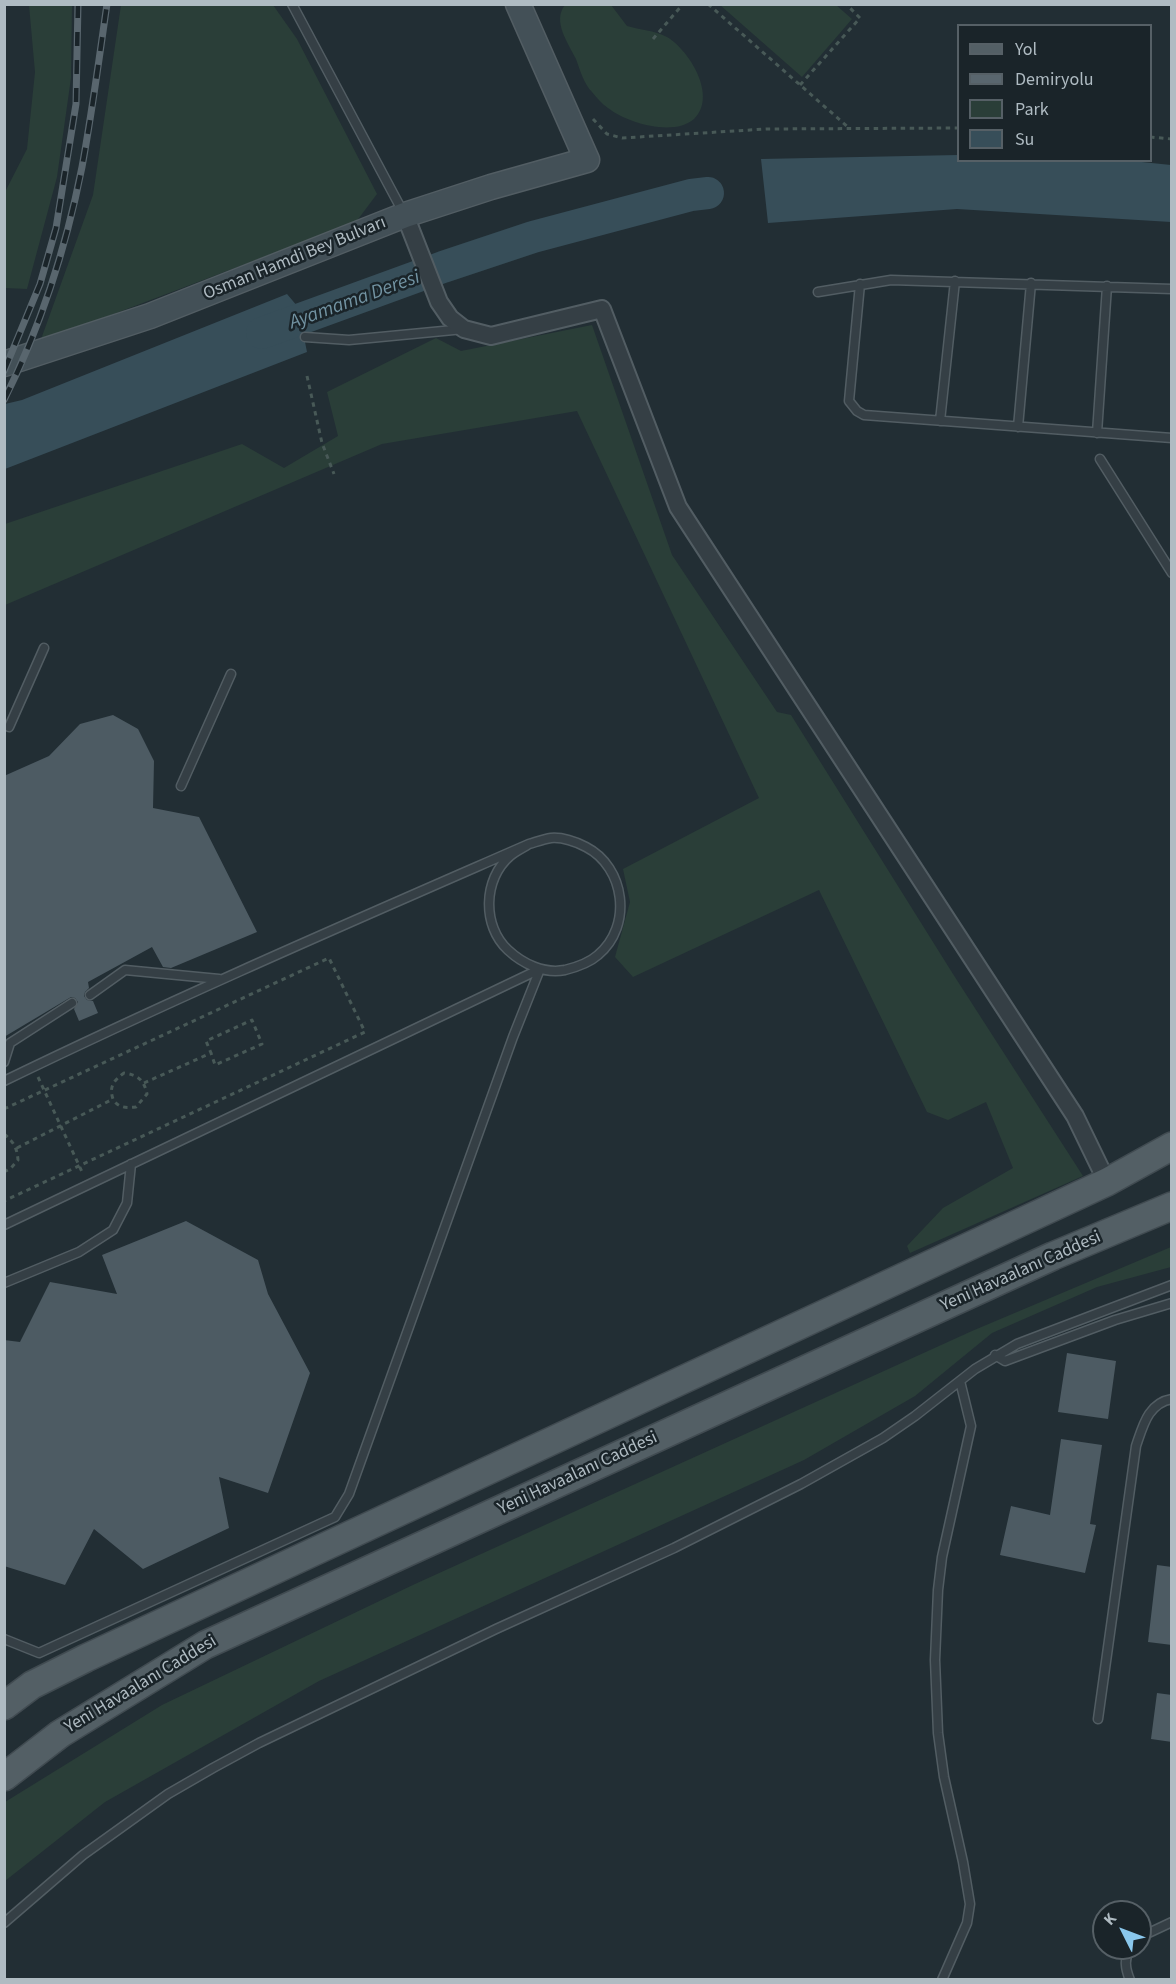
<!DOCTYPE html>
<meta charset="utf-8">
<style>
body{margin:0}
#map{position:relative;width:1176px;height:1984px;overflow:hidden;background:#222e34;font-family:"Source Sans 3",sans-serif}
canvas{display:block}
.frame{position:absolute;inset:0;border:6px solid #afbbc2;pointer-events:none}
.legend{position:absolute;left:957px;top:24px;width:195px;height:138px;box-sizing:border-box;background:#1a2429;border:2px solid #566066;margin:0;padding:8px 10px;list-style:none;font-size:18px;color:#afbbc2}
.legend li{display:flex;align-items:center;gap:12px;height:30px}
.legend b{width:30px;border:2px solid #566066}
.north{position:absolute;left:1092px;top:1900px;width:60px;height:60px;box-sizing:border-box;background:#1a2429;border:2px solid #566066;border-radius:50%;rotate:312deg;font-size:16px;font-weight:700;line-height:24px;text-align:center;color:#afbbc2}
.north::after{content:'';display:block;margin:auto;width:21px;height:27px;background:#8ac7ec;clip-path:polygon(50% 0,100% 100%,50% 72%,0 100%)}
</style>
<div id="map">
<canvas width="1176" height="1984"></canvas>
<div class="frame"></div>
<ul class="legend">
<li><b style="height:8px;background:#535f65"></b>Yol</li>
<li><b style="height:8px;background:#59666e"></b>Demiryolu</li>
<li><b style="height:16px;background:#2a3e38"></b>Park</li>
<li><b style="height:16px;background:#374e59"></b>Su</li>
</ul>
<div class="north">K</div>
</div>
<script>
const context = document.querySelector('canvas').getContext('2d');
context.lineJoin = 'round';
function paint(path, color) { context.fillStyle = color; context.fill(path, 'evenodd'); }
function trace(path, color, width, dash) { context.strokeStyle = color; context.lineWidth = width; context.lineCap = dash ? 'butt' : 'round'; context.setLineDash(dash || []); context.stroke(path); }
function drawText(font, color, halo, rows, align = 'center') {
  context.font = font + ' "Source Sans 3",sans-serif'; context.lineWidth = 5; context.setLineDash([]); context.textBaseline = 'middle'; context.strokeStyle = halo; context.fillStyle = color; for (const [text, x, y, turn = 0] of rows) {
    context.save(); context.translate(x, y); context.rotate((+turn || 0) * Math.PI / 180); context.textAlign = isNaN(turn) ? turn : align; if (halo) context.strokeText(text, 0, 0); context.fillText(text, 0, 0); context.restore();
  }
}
paint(new Path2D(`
 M29,5H72L71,78L57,177L27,289L5,288V192L27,149L35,72Z
 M121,5H273L297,39L377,194L356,222L40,342L93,195Z
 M565,5H611L627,26C640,30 654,30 667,37C689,50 718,96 694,119C674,137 627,123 608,108C602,104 597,98 592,92C584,84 580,70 576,59C568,43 552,21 565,5Z
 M720,5H836L852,19L802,77Z
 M592,325L672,555L777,712L791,715L953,974L1083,1176L910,1253L907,1246L943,1208L1013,1168L986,1102L948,1120L927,1112L819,890L633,977L615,957L630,902L623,869L759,798L577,411L382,444L5,605V524L242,444L284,468L338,436L327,392L436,338L461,351Z
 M1171,1247V1267L1097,1287L992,1333L915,1396L804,1460L319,1681L105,1802L5,1881V1802L162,1705L415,1584L972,1331Z`), '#2a3e38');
paint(new Path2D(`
 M958,155V160L1132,161L1171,165V222L957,209L768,223L761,159Z
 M287,294L298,307L307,352L5,469V404L22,400Z`), '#374e59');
trace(new Path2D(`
 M262,333L443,267L533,237L691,195L708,193`), '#374e59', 32);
paint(new Path2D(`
 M113,715L138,729L154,761L153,808L199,817L257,932L171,968L163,967L152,947L88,982L89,988L85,992L84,996L87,1000L93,1001L98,1013L79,1021L74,1009L78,1002L75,998L71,997L4,1037V776L49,756L80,724Z
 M186,1221L258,1260L268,1294L310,1373L268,1493L219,1477L229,1528L143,1569L94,1529L65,1585L4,1566V1340L20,1342L50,1282L117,1294L102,1255Z
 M1067,1353L1116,1361L1108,1419L1058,1412Z
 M1061,1439L1102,1445L1090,1524L1096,1525L1085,1573L1000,1555L1011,1506L1050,1515Z
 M1157,1565L1172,1567V1645L1148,1642Z
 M1157,1693L1172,1695V1742L1151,1739Z`), '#4d5b63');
const lane = new Path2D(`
 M292,4L403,212
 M860,284L849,401L857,411L864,415L1172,438
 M818,292L891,280L1172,289
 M305,337L349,340L464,329
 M940,421L955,281
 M1018,427L1031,283
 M1097,433L1107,286
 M1100,459L1172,573
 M9,727L44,648
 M181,786L231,674
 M90,995L125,970L219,979
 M4,1062L10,1043L72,1003
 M4,1081C177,997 353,921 529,844C536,842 544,839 551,838C563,837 576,842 586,847C625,867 633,926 598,955C589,963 577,967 565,970C544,974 523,964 508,950C482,926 483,879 510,856C516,851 523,848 529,844
 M4,1225L540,969
 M4,1283L79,1252L113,1230L127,1203L131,1164
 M995,1355L1005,1361L1115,1320L1172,1303
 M4,1639L39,1653L335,1517L349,1494L513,1037L540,969
 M1098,1719L1136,1446C1143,1426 1148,1403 1172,1399
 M4,1923L83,1855L168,1794L213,1768L259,1743L496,1629L674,1548L801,1484L883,1438L915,1416L975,1369L1017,1344L1172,1285
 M1140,1937L1172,1922
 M942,1980L967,1923L970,1904L963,1862L944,1777L938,1733L935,1660L938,1590L942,1557L971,1426L960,1381
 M1130,1980C1125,1968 1124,1959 1130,1948`);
const street = new Path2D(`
 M405,215L439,302L450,318L464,329L491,336L602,309L678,507L1075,1116L1107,1182`);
const secondary = new Path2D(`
 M4,364L150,316L405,215L491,187L587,160L518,4`);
const primary = new Path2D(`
 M4,1706L32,1685L86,1658L1107,1182L1172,1146
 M4,1777L60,1734L205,1645L1053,1256L1172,1206`);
trace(lane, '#525d63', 11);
trace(street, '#525d63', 20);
trace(secondary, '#525d63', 27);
trace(primary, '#414b51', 30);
trace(new Path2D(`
 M708,4L849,128
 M653,39L683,4
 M800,85L860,18L846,4
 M593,119L607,134L622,138L766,129L958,128
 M1150,137L1172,139
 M307,376L322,443L334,474
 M38,1077L83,1174
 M144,1083L211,1053L206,1041L252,1020L262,1044L215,1065L211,1053
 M4,1109L329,958L365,1032L4,1201
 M4,1134C14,1142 17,1148 18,1160L11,1168L4,1172
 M17,1148L113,1099C109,1087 113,1081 124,1073C138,1075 144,1080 147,1094L136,1107C126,1108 118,1108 113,1099`), '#485957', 3, [4.5, 4.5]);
trace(lane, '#353f45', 8);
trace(street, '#353f45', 16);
trace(secondary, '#435057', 24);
trace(primary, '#535f65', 27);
const rail = new Path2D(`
 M4,371L40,284L56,228L76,104L78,4
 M4,400C41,326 66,248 82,167C92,113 99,59 107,4`);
trace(rail, '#59666e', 7);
trace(rail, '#1a2429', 4.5, [14]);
drawText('18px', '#afbbc2', '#1a2429', [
 ["Osman Hamdi Bey Bulvarı",295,259,-22],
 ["Yeni Havaalanı Caddesi",1021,1272,-24],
 ["Yeni Havaalanı Caddesi",578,1474,-25],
 ["Yeni Havaalanı Caddesi",141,1685,-31]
]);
drawText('italic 20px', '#7293a2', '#1a2429', [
 ["Ayamama Deresi",355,301,-20]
]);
</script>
